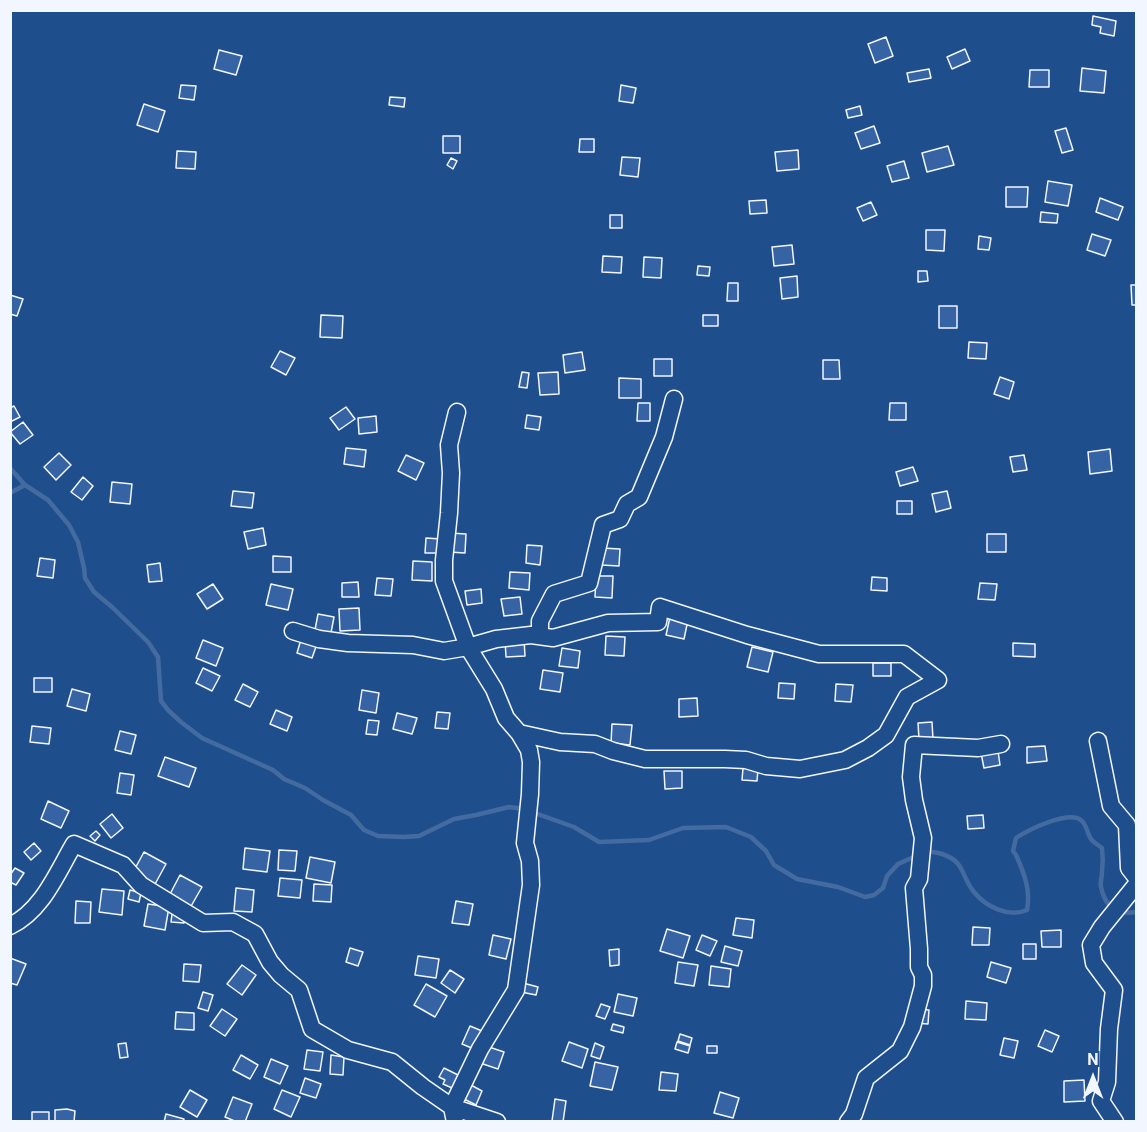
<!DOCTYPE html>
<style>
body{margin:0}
#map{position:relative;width:1147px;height:1132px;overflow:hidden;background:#1f4e8c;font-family:Roboto,sans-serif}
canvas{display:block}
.frame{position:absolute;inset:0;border:12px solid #f2f6ff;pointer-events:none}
.north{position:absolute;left:1063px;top:1048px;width:60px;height:60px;-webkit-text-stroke:4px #1f4e8c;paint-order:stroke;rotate:0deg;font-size:16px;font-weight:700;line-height:24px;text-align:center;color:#f2f6ff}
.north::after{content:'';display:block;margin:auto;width:21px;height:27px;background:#f2f6ff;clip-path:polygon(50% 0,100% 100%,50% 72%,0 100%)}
</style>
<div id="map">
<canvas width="1147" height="1132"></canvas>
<div class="frame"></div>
<div class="north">N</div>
</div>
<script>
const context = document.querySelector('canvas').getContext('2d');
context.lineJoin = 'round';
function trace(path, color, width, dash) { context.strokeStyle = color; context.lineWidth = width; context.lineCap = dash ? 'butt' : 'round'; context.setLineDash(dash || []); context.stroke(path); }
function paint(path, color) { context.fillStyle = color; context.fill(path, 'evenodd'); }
trace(new Path2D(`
 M10,468L25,485
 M10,493L25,485L48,500L69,525L78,542L84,568L85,578L94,592L112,607L148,642L158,657L161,701L168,710L181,722L202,738L273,770L284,779L305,788L323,800L351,815L364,830L378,836L404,837L419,836L454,819L476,815L509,807L525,809
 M532,812L574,827L599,842L649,840L683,828L726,827L751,837L766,851L774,865L797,879L838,887L865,897L874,895L883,888L887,876L898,864L916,856
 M924,853C931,851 935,852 942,854C966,862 960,875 974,892C986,907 1009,918 1027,910C1031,890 1024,873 1016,855L1013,851L1016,838C1028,830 1070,809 1082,821C1087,826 1087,833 1091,839C1093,842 1098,845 1102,848C1103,856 1103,864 1102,872C1102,877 1100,883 1101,887C1105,907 1117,915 1136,912`), '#446ba0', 4.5);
const building = new Path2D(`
 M1093,16L1116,21L1114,36L1100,33L1101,27L1092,25Z
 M886,37L893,56L875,63L868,44Z
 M965,49L970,61L952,69L947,57Z
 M219,50L242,56L236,75L214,69Z
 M1082,68L1106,71L1104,93L1080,91Z
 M929,69L931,78L909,82L907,73Z
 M1030,70H1049V87H1029Z
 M181,85L196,86L194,100L179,98Z
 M621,85L636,88L633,103L619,101Z
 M390,97L405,98L404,107L389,105Z
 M144,104L165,111L158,132L137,125Z
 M860,106L862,115L848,118L846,110Z
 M874,126L880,143L861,149L855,133Z
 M1066,128L1073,150L1062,153L1055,131Z
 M443,136H460V153H443Z
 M580,139H594V152H579Z
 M948,146L954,165L927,172L922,153Z
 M798,150L799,169L777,171L775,152Z
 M177,151L196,152L195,169L176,168Z
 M622,157L640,158L638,177L620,175Z
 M451,158L457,161L453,169L447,165Z
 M904,161L909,178L892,182L887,166Z
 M1048,181L1072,185L1068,206L1045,202Z
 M1006,187H1028L1027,207H1006Z
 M1100,198L1123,207L1118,220L1096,212Z
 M766,200L767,213L750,214L749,201Z
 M871,202L877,215L863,221L857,208Z
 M1041,212L1058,214L1057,223L1040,222Z
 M610,215H622V228H610Z
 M926,230H945L944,251L926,250Z
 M1092,234L1111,240L1105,256L1087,250Z
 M979,236L991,238L989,250L978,249Z
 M792,245L794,264L774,266L772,247Z
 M603,256L622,257L621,273L602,272Z
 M644,257L662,258L661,278L643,277Z
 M698,266L710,267L709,276L697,275Z
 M918,271H927L928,281L918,282Z
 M797,276L798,297L782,299L780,278Z
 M728,283H738V301H727Z
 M1131,285H1136V305H1132Z
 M10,295L23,299L17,316L10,314Z
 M939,306H957V328H939Z
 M321,315L343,316L342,338L320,337Z
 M703,315H718V326H703Z
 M969,342L987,343L986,359L968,358Z
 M280,351L295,358L286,375L271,367Z
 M582,352L585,370L565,373L563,355Z
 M654,359H672V376H654Z
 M823,360H839L840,379H823Z
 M522,372L529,373L527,388L519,387Z
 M558,372L559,394L540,395L538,373Z
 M1000,377L1014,382L1009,399L994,394Z
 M619,378L641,379V398H619Z
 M638,403H650V421H637Z
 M890,403H906V420H889Z
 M14,406L20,417L10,422V408Z
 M346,407L355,419L339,430L330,418Z
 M527,415L541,417L539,430L525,428Z
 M376,416L377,432L359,434L358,418Z
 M23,422L33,435L20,444L10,432Z
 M346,448L366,450L364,467L344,464Z
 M1110,449L1112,471L1090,474L1088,452Z
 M59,453L71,465L56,480L44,467Z
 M406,455L424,463L416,480L398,471Z
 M1024,455L1027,470L1013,472L1010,457Z
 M913,467L918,481L900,486L896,472Z
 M83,477L93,486L82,500L71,492Z
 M112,482L132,484L130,504L110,502Z
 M233,491L254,493L252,508L231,506Z
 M947,491L951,508L936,512L932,494Z
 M897,501H912V514H897Z
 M263,528L266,545L248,549L244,532Z
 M450,533L466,534L465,553L449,552Z
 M987,534H1006V552H987Z
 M426,538L441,539L440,553H425Z
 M527,545L542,546L540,565L526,563Z
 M602,548L620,549L619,566L601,565Z
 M273,556L291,557V572H273Z
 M40,558L55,560L53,578L37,576Z
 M413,561L432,562V581L412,580Z
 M160,563L162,581L149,582L147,565Z
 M510,572L530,573L529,590L509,588Z
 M596,576H613L612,598L595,597Z
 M872,577L887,578V591L871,590Z
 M377,578L393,579L391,596L375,595Z
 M358,582L359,597H342V583Z
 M980,583L997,584L995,600L978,599Z
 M213,584L223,599L207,609L197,594Z
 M271,584L293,589L288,610L266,605Z
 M481,589L482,603L467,605L465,591Z
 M520,597L522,614L504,616L501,599Z
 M359,608L360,630L340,631L339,609Z
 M318,614L334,617L330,638L314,635Z
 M670,617L688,620L684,639L666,635Z
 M302,636L318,641L312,658L297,653Z
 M606,636L625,637L624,656L605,655Z
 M524,639L525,656L506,657L505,640Z
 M203,640L223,648L216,666L196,658Z
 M1013,643L1035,644V657L1013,656Z
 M752,647L773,652L768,672L747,667Z
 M562,648L580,651L578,668L559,666Z
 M873,663H891V676H873Z
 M203,668L220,676L212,691L196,683Z
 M543,670L563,673L560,692L540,689Z
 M34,678H52V692H34Z
 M779,683L795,684L794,699L778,698Z
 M243,684L258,692L250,707L235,700Z
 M836,684L853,685L851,702L835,701Z
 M72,689L90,694L86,711L67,706Z
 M362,690L379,693L376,713L359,710Z
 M697,698L698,716L679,717V699Z
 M276,710L292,717L287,731L270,724Z
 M437,712L450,713L448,729L435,728Z
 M397,713L417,718L412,734L393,729Z
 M368,720L379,721L377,735L366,734Z
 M932,722L933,739H919L918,723Z
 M612,724L632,725L630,745L611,743Z
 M32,726L51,728L49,744L30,742Z
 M120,731L136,735L131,754L115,750Z
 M1045,746L1047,761L1027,763V747Z
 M998,751L1000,765L984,768L981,753Z
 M165,757L196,768L189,787L158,776Z
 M743,768L758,769L757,781L742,780Z
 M664,771H682V788L665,789Z
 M120,773L134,775L131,795L117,793Z
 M48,801L69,811L61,828L41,819Z
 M112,814L123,828L111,838L100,824Z
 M983,815L984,828L968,829L967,816Z
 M96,831L100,835L95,841L90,836Z
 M34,843L41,851L31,860L24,852Z
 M245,848L270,851L267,872L243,869Z
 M279,850L297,851L295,871L278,870Z
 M144,852L166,864L154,886L132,874Z
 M310,857L335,862L331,883L306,878Z
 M15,868L24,873L16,885L10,882V875Z
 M180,875L202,887L190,908L169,896Z
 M280,878L302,880L300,898L278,896Z
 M314,884L332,885L331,902L313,901Z
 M236,888L254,890L252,912L234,911Z
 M102,889L124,891L122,915L99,912Z
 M130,890L141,893L139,902L128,899Z
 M76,901L91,902L90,923H75Z
 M456,901L473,904L469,925L452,923Z
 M148,904L169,907L165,930L144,926Z
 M172,914L184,915V923L171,922Z
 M736,918L754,920L752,938L733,935Z
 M973,927L990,928L989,945H972Z
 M667,929L690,936L683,958L660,951Z
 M1061,930V947H1042L1041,931Z
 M493,935L511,939L506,959L489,955Z
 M702,935L717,941L710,956L696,950Z
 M1023,944H1036V959H1023Z
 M725,946L742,951L738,966L721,962Z
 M350,948L363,952L358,966L346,962Z
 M619,949V965L610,966L609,950Z
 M418,956L439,959L436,978L415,975Z
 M10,958L26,964L17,985L10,983Z
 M678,962L698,965L694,986L675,983Z
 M991,962L1011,968L1006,983L987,977Z
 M184,964L201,965L199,982L183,981Z
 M242,965L256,975L242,995L227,984Z
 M711,966L731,969L729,987L709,985Z
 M450,970L464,979L455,993L441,983Z
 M523,983L538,987L536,995L521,992Z
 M426,984L447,996L435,1017L414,1005Z
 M203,992L213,995L208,1011L198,1008Z
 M618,994L637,998L633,1016L614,1012Z
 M966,1001L987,1003L986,1020L965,1019Z
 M601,1004L610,1007L605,1019L596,1016Z
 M222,1009L237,1019L225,1036L210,1026Z
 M917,1009L929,1010L928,1024L916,1023Z
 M176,1012L194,1013V1030L175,1029Z
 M613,1024L624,1027L623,1033L611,1030Z
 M470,1026L482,1031L474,1049L462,1044Z
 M1045,1030L1059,1036L1052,1052L1038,1046Z
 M680,1034L692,1038L690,1045L678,1041Z
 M1004,1038L1018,1041L1014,1058L1000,1055Z
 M569,1042L588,1049L582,1068L562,1061Z
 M677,1042L690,1046L688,1053L675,1049Z
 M126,1043L128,1057L120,1058L118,1044Z
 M595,1043L604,1047L600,1059L591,1056Z
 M486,1046L504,1052L498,1069L480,1063Z
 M707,1046H717V1053H707Z
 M307,1050L323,1052L320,1071L304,1069Z
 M241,1055L258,1065L250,1079L233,1070Z
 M331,1055L344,1057L343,1075L330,1074Z
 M271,1059L288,1066L280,1084L264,1077Z
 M595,1062L618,1067L612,1090L590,1086Z
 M444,1068L460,1076L452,1088L443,1084L445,1080L439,1077Z
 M661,1072L678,1074L676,1091L659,1090Z
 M305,1078L321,1084L316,1098L300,1093Z
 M1084,1080L1085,1101L1064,1102V1081Z
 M469,1084L482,1091L476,1105L462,1098Z
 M190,1090L207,1100L197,1117L180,1107Z
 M282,1090L300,1097L291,1117L274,1109Z
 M720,1092L739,1098L733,1118L714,1113Z
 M233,1097L252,1104L245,1122H237L225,1117Z
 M555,1099L566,1101L563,1122L552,1121Z
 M67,1109L75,1111L74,1122H55V1110Z
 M32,1112H49V1122H32Z
 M166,1114L184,1119L183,1122H164Z`);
paint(building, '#3563a3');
trace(building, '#f2f6ff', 1.5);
const minor = new Path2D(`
 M293,631L319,639L348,643L413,645L444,651L468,647L496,639L531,635L553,638L608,623L658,622L660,607L747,635L819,654H904L938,680L907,697L886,735L868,748L845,760L800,769L766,766L746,760L725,759H645L613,751L595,744L560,742L519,733
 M540,636V621L554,594L589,583L603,525L620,519L627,504L639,497L664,437L674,399
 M1098,741L1111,806L1127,825L1129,868L1136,877
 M10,926C42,911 57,873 74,844L123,865L141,885L203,923L233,922L255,934L270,962L281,975L299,990L312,1029L348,1050L392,1062L423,1087L452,1107L497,1122
 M455,1122L452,1107L480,1049L516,990L531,885L530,861L525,843L530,794L531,762L529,750L519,733L506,718L494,689L468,647L444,581V560L449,513L451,473L449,445L457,412
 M848,1122L854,1114L866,1078L900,1051L912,1027L923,986V975L919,967V949L914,888L919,879L923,838L914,800L911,777L914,745L978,748L1001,744
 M1115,1122L1101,1101L1107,1082L1109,1029L1114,990L1094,963L1091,945L1102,927L1136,885`);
trace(minor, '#f2f6ff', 19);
trace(minor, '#1f4e8c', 16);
</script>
